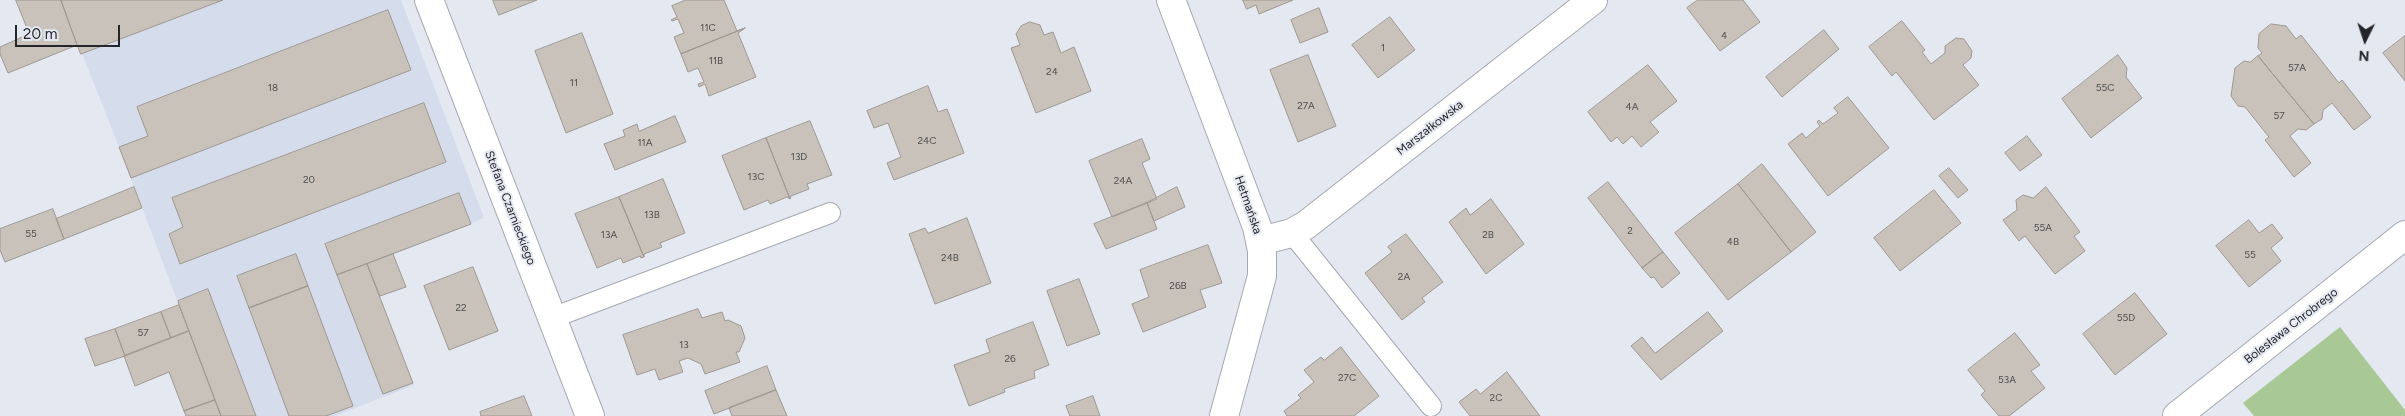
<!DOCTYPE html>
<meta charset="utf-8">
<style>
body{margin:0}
#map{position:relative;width:2405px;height:416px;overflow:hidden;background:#e4e8f1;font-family:Figtree,sans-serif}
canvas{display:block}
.north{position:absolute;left:2340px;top:15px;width:50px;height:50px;-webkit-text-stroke:4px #e4e8f1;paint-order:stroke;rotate:184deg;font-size:14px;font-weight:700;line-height:20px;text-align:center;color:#25262a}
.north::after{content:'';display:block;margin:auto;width:18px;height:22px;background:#25262a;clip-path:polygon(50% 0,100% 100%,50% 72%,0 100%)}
.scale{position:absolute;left:15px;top:25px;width:105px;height:22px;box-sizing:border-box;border:2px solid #25262a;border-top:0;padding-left:6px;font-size:15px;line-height:18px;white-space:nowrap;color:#25262a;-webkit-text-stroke:4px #e4e8f1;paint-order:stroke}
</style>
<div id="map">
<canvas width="2405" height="416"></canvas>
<div class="north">N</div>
<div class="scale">20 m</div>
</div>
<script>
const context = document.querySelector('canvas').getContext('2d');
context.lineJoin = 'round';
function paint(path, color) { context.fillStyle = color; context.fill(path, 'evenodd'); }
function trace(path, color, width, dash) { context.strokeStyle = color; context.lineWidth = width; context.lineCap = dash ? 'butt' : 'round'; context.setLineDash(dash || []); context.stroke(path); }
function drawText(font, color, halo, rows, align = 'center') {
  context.font = font + ' Figtree,sans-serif'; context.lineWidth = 4; context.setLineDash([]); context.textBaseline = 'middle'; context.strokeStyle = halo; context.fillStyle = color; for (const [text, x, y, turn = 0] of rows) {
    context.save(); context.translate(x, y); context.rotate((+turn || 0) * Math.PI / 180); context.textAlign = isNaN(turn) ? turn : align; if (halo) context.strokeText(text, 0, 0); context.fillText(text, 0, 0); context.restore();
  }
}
paint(new Path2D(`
 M61,0H401L484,218L367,265L414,385L335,416H221L119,147Z`), '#d5dcec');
paint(new Path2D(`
 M2340,327L2405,410V416H2254L2243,403Z`), '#a8c996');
const building = new Path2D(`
 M16,0H61L77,45L8,73L0,54V47L29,34Z
 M61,0H223L81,54Z
 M493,0H537L499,15Z
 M686,0H724L737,31L745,28L681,54L674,37L684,33L678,19L672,21L671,20L677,17L672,6Z
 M1243,0H1293L1259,14L1256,5L1247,9Z
 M1698,0H1743L1760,22L1720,51L1687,8Z
 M1319,8L1328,32L1300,43L1291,20Z
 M388,10L411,70L131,178L119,147L148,136L137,107Z
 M1390,17L1415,50L1378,78L1352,45Z
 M1902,21L1925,50L1922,52L1931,64L1945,53V46L1956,38L1964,39L1972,51L1971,58L1963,65L1979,85L1934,120L1896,72L1892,76L1869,47Z
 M1030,22L1040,25L1044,35L1053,32L1061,53L1074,47L1091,91L1036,113L1011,48L1020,45L1016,34L1021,26Z
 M2271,24L2286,26L2296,39L2301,35L2339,83L2342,80L2371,117L2354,130L2332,103L2323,110L2322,119L2314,124L2258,56L2262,53L2258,48L2259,34Z
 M745,28L738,33L756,77L709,96L705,84L699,87L698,84L704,82L698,68L688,72L681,54Z
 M1824,30L1839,49L1782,97L1766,77Z
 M582,33L613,114L566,133L535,51Z
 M2405,36V81L2383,53Z
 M1308,55L1336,126L1298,142L1270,70Z
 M2118,55L2127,68L2126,77L2142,98L2091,138L2062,99Z
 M2258,56L2314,124L2306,130L2298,129L2290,136L2311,163L2294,177L2265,140L2269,137L2245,107L2238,106L2231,96L2235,68L2244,61L2250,62Z
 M1648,65L1677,101L1650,122L1659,132L1641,147L1632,136L1623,144L1617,137L1611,142L1588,112Z
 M928,86L938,112L947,109L964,153L894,180L887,163L901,157L888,123L874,128L867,111Z
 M1848,97L1889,148L1828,196L1788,144L1802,133L1806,138L1820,126L1817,122L1819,120L1823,124L1838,113L1834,108Z
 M424,103L446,162L180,264L169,234L183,227L172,198Z
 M675,116L686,142L615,170L604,144L625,136L623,130L637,124L639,131Z
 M810,121L832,175L807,184L809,189L791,196L790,199L766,138Z
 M2027,136L2042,155L2020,171L2005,153Z
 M766,138L790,199L787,197L770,204L768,200L744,210L722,156Z
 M1142,139L1150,159L1142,163L1157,199L1112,217L1089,161Z
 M1762,164L1816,232L1791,252L1738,184Z
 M1949,168L1968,190L1958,198L1939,176Z
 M663,179L685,233L660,243L662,247L644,254V257L619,197Z
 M1608,182L1663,252L1642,268L1588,198Z
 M1738,184L1791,252L1728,300L1675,233Z
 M134,187L142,208L64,239L56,219Z
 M1177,187L1185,207L1154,221L1147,203Z
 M2046,187L2080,232L2074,236L2085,251L2055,274L2025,236L2019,241L2003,220L2017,210L2016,200L2023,195L2033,198Z
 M1934,190L1961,223L1900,271L1874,238Z
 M459,193L471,224L337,275L325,244Z
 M619,197L644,257L641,258L640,256L623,263L621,258L597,268L575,214Z
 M1491,199L1524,244L1486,274L1449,222L1466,208L1470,215Z
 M1147,203L1157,229L1106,249L1094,224Z
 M53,209L64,239L5,262L0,250V229Z
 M967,218L991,283L935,304L909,234L925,228L928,233Z
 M2249,220L2259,233L2272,224L2283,238L2271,248L2281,261L2249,287L2216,246Z
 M1406,234L1443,282L1422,298L1425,302L1402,320L1365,273L1392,252L1388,247Z
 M1208,245L1222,283L1200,290L1206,307L1143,332L1132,304L1149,297L1140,270Z
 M1663,252L1680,273L1662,288L1654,277L1651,278L1642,268Z
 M296,254L308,286L249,308L237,276Z
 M393,254L406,287L380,296L367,264Z
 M367,264L413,383L383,394L337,275Z
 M473,267L498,331L449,350L424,286Z
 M1079,279L1100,334L1067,346L1047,291Z
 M308,286L353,406L326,416H289L249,308Z
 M208,289L256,416H221L179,305L178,301Z
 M2135,293L2167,334L2115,375L2083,334Z
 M179,305L189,331L171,338L161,312Z
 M698,309L702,318L722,312L725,321L728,320L741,326L745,338L739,352H736L740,362L705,374L701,364L688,358L679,361L683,372L659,380L655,369L637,375L623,335Z
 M161,312L171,338L125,356L115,329Z
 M1708,312L1723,331L1661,380L1631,346L1642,337L1655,353Z
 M1033,322L1049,365L1034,371L1035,378L1004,389L1005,392L969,406L954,365L990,352L986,340Z
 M115,329L125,356L95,366L85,339Z
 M189,331L215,400L184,411L169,372L135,386L124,356Z
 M2015,333L2040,365L2031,371L2045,388L2009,416H1999L1981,395L1985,391L1968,370Z
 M1341,347L1379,396L1354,416H1287L1284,411L1301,398L1298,395L1314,382L1304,370L1321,357L1324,360Z
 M767,366L776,390L714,414L705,391Z
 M1507,372L1540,416H1470L1459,402L1476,389L1480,394Z
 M776,390L787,416H732L729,408Z
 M524,396L532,416H481L480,412Z
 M1093,396L1100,416H1070L1066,406Z
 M215,400L221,416H186L184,411Z`);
paint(building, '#c8c2ba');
trace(building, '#9e9891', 1);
const service = new Path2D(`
 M1292,233L1431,406
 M552,318L830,213`);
const minor = new Path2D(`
 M429,0L590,416
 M1171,0L1257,227L1262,251V276L1224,416
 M1260,241L1292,233L1306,225L1593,0
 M2177,416L2405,235`);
trace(service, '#a5a9b2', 22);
trace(minor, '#a5a9b2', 30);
trace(service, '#fff', 20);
trace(minor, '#fff', 28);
drawText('10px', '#4e4d4e', null, [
 ["11C",708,28],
 ["4",1724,36],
 ["1",1383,48],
 ["11B",716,61],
 ["57A",2297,68],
 ["24",1052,72],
 ["11",574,83],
 ["18",273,88],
 ["55C",2105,88],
 ["27A",1306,106],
 ["4A",1632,107],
 ["57",2279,116],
 ["24C",927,141],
 ["11A",645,143],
 ["13D",799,157],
 ["13C",756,177],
 ["20",309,180],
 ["24A",1123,181],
 ["13B",652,215],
 ["55A",2043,228],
 ["2",1630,231],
 ["55",31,234],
 ["13A",609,235],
 ["2B",1488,235],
 ["4B",1733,242],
 ["55",2250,255],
 ["24B",950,258],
 ["2A",1404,277],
 ["26B",1178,286],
 ["22",461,308],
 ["55D",2126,318],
 ["57",143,333],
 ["13",684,345],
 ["26",1010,359],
 ["27C",1347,378],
 ["53A",2007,380],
 ["2C",1496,398]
]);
drawText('12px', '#25262a', '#e4e8f1', [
 ["Marszałkowska",1430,128,-38],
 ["Hetmańska",1248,205,71],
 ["Stefana Czarnieckiego",510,208,69],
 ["Bolesława Chrobrego",2291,326,-38]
]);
</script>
